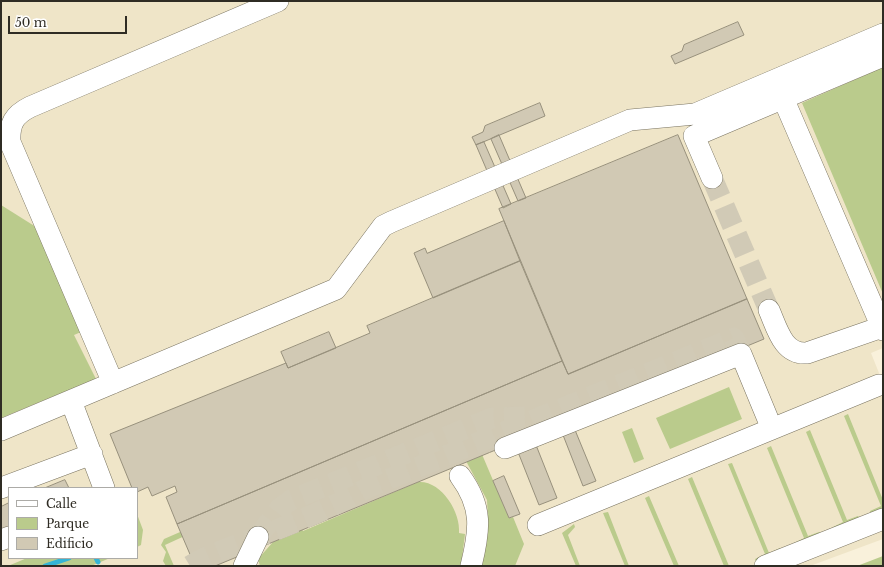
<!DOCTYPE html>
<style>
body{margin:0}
#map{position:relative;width:884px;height:567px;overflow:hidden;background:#f9f1db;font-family:"Libre Baskerville",serif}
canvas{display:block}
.frame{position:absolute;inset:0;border:2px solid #2f2c24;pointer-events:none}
.legend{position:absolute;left:8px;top:487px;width:130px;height:72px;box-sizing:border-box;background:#fff;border:1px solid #acaba7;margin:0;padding:5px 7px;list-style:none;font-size:12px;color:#2f2c24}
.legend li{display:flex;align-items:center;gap:8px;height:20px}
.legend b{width:20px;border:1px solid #acaba7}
.scale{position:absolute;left:8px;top:16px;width:119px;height:18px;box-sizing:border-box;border:2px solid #2f2c24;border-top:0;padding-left:5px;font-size:12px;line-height:14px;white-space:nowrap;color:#2f2c24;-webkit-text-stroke:3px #fff;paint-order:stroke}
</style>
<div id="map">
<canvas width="884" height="567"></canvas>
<div class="frame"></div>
<ul class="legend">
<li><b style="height:5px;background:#fff"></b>Calle</li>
<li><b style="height:11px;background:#bacb8c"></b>Parque</li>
<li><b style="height:11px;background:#d1c9b4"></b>Edificio</li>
</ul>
<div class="scale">50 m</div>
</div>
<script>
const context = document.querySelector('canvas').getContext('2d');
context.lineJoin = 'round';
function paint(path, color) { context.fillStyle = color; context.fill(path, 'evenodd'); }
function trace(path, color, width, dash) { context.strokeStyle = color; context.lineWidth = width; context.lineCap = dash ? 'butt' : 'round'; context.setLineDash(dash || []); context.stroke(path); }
paint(new Path2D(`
 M1,1H883V348L871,353L883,383V539L810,566H1ZM9,488H137V558H9Z`), '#efe5c8');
paint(new Path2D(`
 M883,67V294L802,103Z
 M1,205L36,227L81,332L74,335L96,379L1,418Z
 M729,387L742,419L670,449L656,418Z
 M848,414L883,500V511L870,514V511L881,506L844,416Z
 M632,428L644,459L634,463L622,432Z
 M810,430L847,520L858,516L860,518L832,530L833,527L843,522L806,432Z
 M771,446L808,536L819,532L821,534L793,545L794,543L804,538L767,448Z
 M481,452L509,518L513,517L524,544L515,566H480L488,519L487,500L466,461Z
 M732,463L769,553L780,548L782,550L757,564L755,559L765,554L728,464Z
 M692,477L729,566H724L688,479Z
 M418,482C441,480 461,512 459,533L465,534L461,566H260L258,559L273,542L299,525L303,531Z
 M649,496L679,566H674L645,498Z
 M608,512L629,566H625L603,513Z
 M137,514L143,530L141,545L137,547Z
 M574,524L575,527L568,535L580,566H576L562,533Z
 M187,529L189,534L165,545L174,566H166L163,561L166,552L161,545L164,539Z
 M883,556V566H857Z
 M27,558H110L91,566H8Z`), '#bacb8c');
trace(new Path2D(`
 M96,558L98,562
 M45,566L69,558`), '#34b4d5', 5);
const building = new Path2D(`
 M738,22L744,35L675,64L671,56L682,51L684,45Z
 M540,103L545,116L476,145L472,137L483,132L485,126Z
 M499,135L526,198L518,201L491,139Z
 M678,135L747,299L568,374L499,209Z
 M484,142L511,204L503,208L476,145Z
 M504,221L520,261L433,298L414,253L425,248L427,253Z
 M520,261L562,361L177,524L166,497L177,492L175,486L152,496L148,487L137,492V488H132L110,434L286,363L288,368L370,333L367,326Z
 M747,299L764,339L215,566H195L177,524L562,361L568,374Z
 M329,332L336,348L288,368L281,352Z
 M575,430L596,481L583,486L563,435Z
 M536,445L557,498L539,505L518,452Z
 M504,476L520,514L509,518L493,481Z
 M65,480L69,488H45Z
 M9,503V529L1,532V507Z`);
paint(building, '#d1c9b4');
trace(building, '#98917d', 1);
trace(new Path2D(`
 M712,178L769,310
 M258,537L279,509L291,500L492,418L528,417
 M190,566C211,553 234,546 258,537C295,523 333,507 367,488L734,338L741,354`), '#d1cab6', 21, [21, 10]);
const minor = new Path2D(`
 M783,98L883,330
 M712,178L694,136L883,56
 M769,310C777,328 783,355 807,353L882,327
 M113,383L10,142C9,124 14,115 30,107L278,1
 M71,401L104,488
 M1,430L336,289L383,226L391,222L630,120L695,114L883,34
 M505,448L741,354L772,429
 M460,476C483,507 480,530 471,566
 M1,488L92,454
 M538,525L879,385
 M1,540L9,537
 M244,566L258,537
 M765,566L883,519`);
trace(minor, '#797360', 22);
trace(minor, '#fff', 21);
</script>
